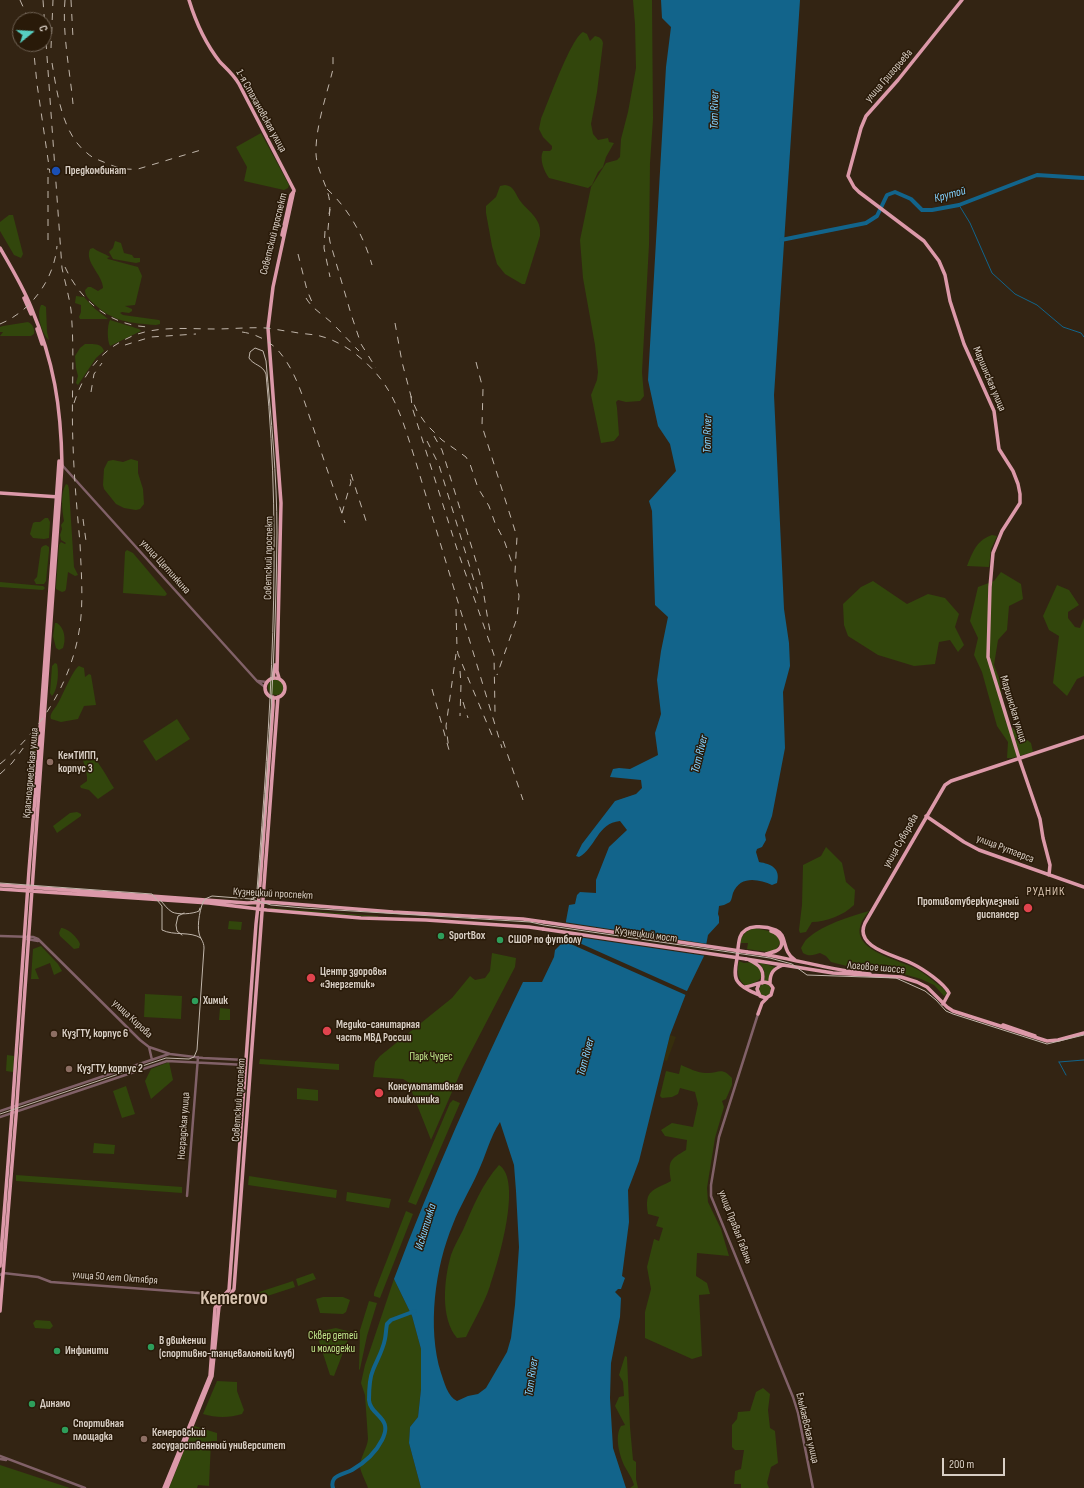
<!DOCTYPE html>
<meta charset="utf-8">
<style>
body{margin:0}
#map{position:relative;width:1084px;height:1488px;overflow:hidden;background:#332413;font-family:"Sofia Sans Condensed",sans-serif}
canvas{display:block}
.north{position:absolute;left:12px;top:12px;width:40px;height:40px;box-sizing:border-box;background:#291a09;border:1px solid #6f6254;border-radius:50%;rotate:72deg;font-size:11px;font-weight:700;line-height:16px;text-align:center;color:#d9cfc5}
.north::after{content:'';display:block;margin:auto;width:14px;height:18px;background:#57cec1;clip-path:polygon(50% 0,100% 100%,50% 72%,0 100%)}
.scale{position:absolute;left:942px;top:1458px;width:63px;height:18px;box-sizing:border-box;border:2px solid #d9cfc5;border-top:0;padding-left:5px;font-size:12px;line-height:14px;white-space:nowrap;color:#d9cfc5;-webkit-text-stroke:3px #291a09;paint-order:stroke}
</style>
<div id="map">
<canvas width="1084" height="1488"></canvas>
<div class="north">С</div>
<div class="scale">200 m</div>
</div>
<script>
const context = document.querySelector('canvas').getContext('2d');
context.lineJoin = 'round';
function paint(path, color) { context.fillStyle = color; context.fill(path, 'evenodd'); }
function trace(path, color, width, dash) { context.strokeStyle = color; context.lineWidth = width; context.lineCap = dash ? 'butt' : 'round'; context.setLineDash(dash || []); context.stroke(path); }
function drawText(font, color, halo, rows, align = 'center') {
  context.font = font + ' "Sofia Sans Condensed",sans-serif'; context.lineWidth = 3; context.setLineDash([]); context.textBaseline = 'middle'; context.strokeStyle = halo; context.fillStyle = color; for (const [text, x, y, turn = 0] of rows) {
    context.save(); context.translate(x, y); context.rotate((+turn || 0) * Math.PI / 180); context.textAlign = isNaN(turn) ? turn : align; if (halo) context.strokeText(text, 0, 0); context.fillText(text, 0, 0); context.restore();
  }
}
paint(new Path2D(`
 M633,0H652L653,119L650,163L649,245L642,372L644,396L640,401L626,402L618,400L616,402L617,408L619,435L614,441L601,443L591,395L597,380L598,372L595,345L583,278L580,240L591,187L606,163L617,160L620,157L621,139L628,112L636,68L635,24Z
 M583,32L587,34L590,41L595,36C600,37 602,39 603,43L597,92L591,124L593,134L598,140L608,138L609,142L614,143L606,157L603,167L598,172L592,185L588,188L549,178C544,171 539,159 543,151H550L552,149V146L543,137L539,129L541,119C548,103 571,38 583,32Z
 M261,133L289,185L288,188L284,190L244,181L247,167L236,147Z
 M505,185C515,186 515,195 521,202C530,213 542,219 540,236L525,284H522L505,274L497,264L492,246L486,213V206L496,197L500,186Z
 M9,215H13L23,254L21,258L14,255L0,231V222Z
 M115,241L121,243L124,253L132,255L134,258H140V262L136,263L113,259L109,252L113,248Z
 M93,248C98,252 104,253 110,257L107,258L108,259L138,267L142,276L135,305L125,306L132,309V311L129,313L122,312L120,313L123,315L159,320L160,321V324L156,325C130,323 113,322 93,303C89,299 85,296 85,290L88,287H91L98,291L103,288C103,275 84,262 90,249Z
 M76,296L84,297L94,308L108,319H80L79,317L81,312V305L75,303Z
 M41,305H43L46,307L47,332L49,340C42,334 36,315 41,305Z
 M110,320L139,329L141,331L110,346C107,340 107,326 110,320Z
 M28,322C33,324 35,330 34,334L31,336H0L3,332H0V327L3,326Z
 M85,344C93,344 102,343 104,351L96,358L78,385L76,383L78,376L76,368L75,356L80,348Z
 M131,459L138,461V473L143,489L144,504L140,509L136,510L124,508L116,504L104,489L103,485L104,469L108,461L113,460L123,462Z
 M66,484L68,485L69,489L74,567L78,575L75,576L68,572L66,589L65,591L62,592L56,589V587L59,545L61,542L65,544L66,543L61,540L60,535L62,529L61,525L64,521C62,511 60,493 66,484Z
 M45,518H48L50,522L49,538L44,539L33,538L30,534L33,523L35,522H40Z
 M992,535L997,536L991,549L989,567L967,566C973,551 977,540 992,535Z
 M46,545L49,547V551L46,581L44,584H36L34,580L37,577L41,548L43,546Z
 M127,550L133,553L165,591L167,594L165,596L123,593L125,552Z
 M1001,572L1021,584L1023,599L1009,606L1007,630L998,640L994,665L999,678L1006,723L1031,743L1033,752L1012,758H1007L1008,742L997,726L982,672L974,655L978,638L970,621L978,587L994,581Z
 M873,581L907,604L928,594L945,598L959,614L955,627L964,645L958,652L950,640L939,642L935,664L914,666L878,655L848,636L844,625L843,604L861,587Z
 M0,582L43,586L45,588L43,590L0,587Z
 M1057,585L1069,590L1079,605L1068,612V618L1075,627L1080,628L1084,618V676L1077,679L1067,696L1053,683L1059,636L1049,630L1043,616Z
 M57,623C65,628 66,640 63,648L59,650L56,648L53,636L55,623Z
 M55,663L57,664C59,672 58,690 52,696L50,693L52,666Z
 M79,666L84,668L85,677L89,674L91,675L96,705L84,706L78,719L61,722L51,719C49,714 54,710 57,705C62,697 73,669 79,666Z
 M268 687a8 8 0 1 1 16 0a8 8 0 1 1-16 0Z
 M177,719L190,739L156,761L143,741Z
 M34,739L36,742V766L34,768C30,761 29,745 34,739Z
 M82,750C98,757 105,774 114,788L98,799L89,790L81,788L80,786L87,781C88,770 80,757 82,750Z
 M77,812L81,814V816L57,833L53,826L70,813Z
 M826,847L842,863L846,882L855,890L854,905C844,915 826,922 812,922L806,932L800,933L799,930L802,905L803,865L821,856Z
 M271,908L378,916V917L271,909Z
 M869,911C866,915 862,920 861,924C851,949 895,959 910,966C920,970 929,977 936,983C940,986 945,989 947,994L944,996L934,985L921,979L896,972L862,970L831,962L826,956L820,953C814,955 809,957 803,953L801,948C803,945 805,940 808,938C824,924 849,917 869,911Z
 M229,921L242,922L241,930L228,929Z
 M61,928C68,928 78,938 80,944L79,948L74,949L60,936L59,933Z
 M755,928L773,932L778,935L780,943L776,950L768,952L747,949L748,943H740C741,935 747,930 755,928Z
 M41,946L58,964L62,971L54,975L50,963L35,969L39,979H31L33,949Z
 M492,953L516,958L515,967L462,1069L431,1140L408,1082L403,1079L373,1077L375,1062L380,1056L452,998L470,976L475,980L485,978L490,971Z
 M739,961L744,963L753,962C769,974 762,981 746,986C737,980 737,971 739,961Z
 M758,962L775,967L769,975V981H764C766,973 764,967 758,962Z
 M759 990a6 6 0 1 1 12 0a6 6 0 1 1-12 0Z
 M145,994L182,996L181,1019L144,1017Z
 M220,1008L230,1009V1020H219Z
 M7,1055L14,1056L13,1072L6,1071Z
 M260,1059L339,1064V1070L259,1064Z
 M169,1062L173,1080L151,1099L145,1081L151,1069Z
 M681,1065C688,1068 698,1073 706,1073C718,1074 721,1066 732,1078V1085L726,1099L722,1101L724,1107L715,1138L707,1188L708,1202L721,1229L729,1256L697,1253L696,1276L707,1283L710,1294L699,1295L702,1356L692,1359L645,1338V1312L651,1289L647,1267L654,1239L659,1241L663,1228L656,1226L659,1217L648,1214C644,1189 653,1191 671,1181C668,1161 669,1160 686,1150L687,1140L665,1136L661,1130L672,1123L693,1127L698,1104L695,1092L680,1088L678,1094L672,1097L662,1098L660,1096L666,1071L679,1074Z
 M126,1086L135,1114L122,1118L113,1091Z
 M297,1088L318,1090V1101L297,1099Z
 M453,1100L460,1103L416,1205L408,1202L450,1103Z
 M94,1143L115,1145L114,1154L93,1153Z
 M499,1165C523,1180 498,1263 490,1286C484,1304 474,1320 466,1337L457,1338C440,1318 444,1279 451,1255C454,1246 459,1238 463,1230C473,1207 482,1184 499,1165Z
 M16,1175L182,1187V1193L16,1181Z
 M249,1176L337,1190L336,1198L248,1185Z
 M347,1192L391,1199L389,1208L346,1201Z
 M406,1211L413,1214L380,1298L374,1296V1293Z
 M313,1273L316,1279L298,1286L296,1279Z
 M394,1279L412,1316L421,1349V1389L418,1417L410,1427L409,1443L421,1488H368C366,1482 361,1473 360,1467C360,1457 367,1449 368,1439L365,1395L361,1383L365,1365Z
 M293,1281L295,1287L252,1301L250,1295Z
 M323,1297H343L350,1300L346,1312L343,1314L320,1313L316,1299Z
 M369,1301L377,1303L367,1336L360,1369L359,1370L360,1330Z
 M36,1320L50,1321L53,1326L50,1329L35,1328L33,1323Z
 M336,1328L351,1332L334,1376L330,1375L316,1332Z
 M625,1356L627,1357L630,1427L633,1460L636,1462V1479L638,1488H630L634,1485C632,1478 629,1474 625,1467C620,1457 614,1437 621,1426L625,1425L615,1406L619,1397L624,1396L623,1382L619,1375Z
 M217,1381L237,1382V1391L244,1410L242,1414C229,1418 216,1418 203,1414Z
 M763,1388L770,1394L768,1410L770,1428L775,1431L778,1463L771,1467L767,1483L769,1488H741V1484H734L735,1471L741,1469L744,1450H735L732,1447V1425L737,1419L738,1412L750,1411L756,1392Z
 M194,1426L217,1433V1441H211L209,1486L198,1485L197,1488H169Z
 M0,1465L70,1488H0Z`), '#32460c');
paint(new Path2D(`
 M670,1035L676,1037L667,1061L664,1060Z`), '#362e0d');
paint(new Path2D(`
 M661,0H800L774,395L784,609L789,643L790,666L783,692L785,748L772,816L765,835L766,840L762,847L757,849L756,852L759,862C771,864 781,868 777,883L772,885C759,879 740,875 733,893C732,896 732,899 730,902L724,905L719,906L718,914L719,917V923L708,935L704,956L687,991L670,1035L639,1161L628,1190L629,1222L622,1276L625,1278L621,1289H618L615,1292L621,1298L620,1317L611,1363L610,1398L613,1448L626,1488H421L409,1443L410,1427L418,1417L421,1389V1349L412,1316L394,1279C432,1178 476,1079 523,982H542L554,957L555,950L564,941L566,937V921L569,905L575,904L577,895L580,892L596,893V880L609,847L627,830L620,821C597,823 596,848 579,857L576,856L582,844L615,801L636,794L642,788L641,780L610,777L613,769L619,768L630,769L658,755L655,733L661,714L657,680L661,651L668,617L655,605L652,511L649,501L676,471L670,444L658,426L648,380L666,67L671,27L662,18ZM500,1122L514,1165L516,1191L519,1247L515,1305L511,1338L507,1352L486,1388L478,1394L468,1396L457,1401C448,1397 444,1382 441,1373C427,1328 435,1267 453,1224C460,1206 470,1190 478,1172C486,1155 490,1137 500,1122Z`), '#12648b');
paint(new Path2D(`
 M564,922L708,944L706,956L564,935Z
 M566,937L689,992L688,996L564,941Z`), '#332413');
trace(new Path2D(`
 M959,205L970,223L992,273L1015,294L1037,305L1063,327L1081,333L1084,337
 M1059,1062L1084,1060
 M1059,1062L1066,1075`), '#12648b', 1);
trace(new Path2D(`
 M781,240L866,223L877,216L887,195L895,192L911,199L922,210H932L959,205L1037,175L1084,178
 M333,1488C332,1485 332,1482 334,1479C337,1474 347,1473 352,1470C364,1463 376,1452 382,1440C394,1417 370,1416 369,1400C369,1391 369,1379 373,1370C377,1360 383,1350 385,1339C386,1334 386,1329 387,1324L391,1320L415,1311`), '#12648b', 4);
trace(new Path2D(`
 M62,465L257,681L265,687
 M258,681L267,682
 M0,936L33,937L38,939L140,1040L149,1047L170,1054L203,1058L246,1060
 M27,939L38,941
 M758,1014L719,1137L711,1185V1196L793,1397L798,1413L813,1488
 M149,1047L152,1060
 M0,1111L169,1054
 M0,1117L167,1061L246,1065
 M187,1196L198,1057
 M0,1275L3,1273L38,1277L51,1282L225,1295
 M0,1456L85,1488
 M0,1459L6,1460`), '#816168', 2.5);
trace(new Path2D(`
 M189,0C196,23 205,43 220,62C227,69 234,75 239,84L294,190L273,287L268,328L281,503L277,671L279,678
 M962,0L898,80L866,116L861,128L848,176L854,187L859,192L924,241L939,261L945,275L950,301L964,344L994,411L999,449L1013,471L1018,484L1020,494V503L1002,531L993,553L990,587L988,657L1019,758L1040,819L1043,838L1050,865L1049,875
 M282,235L291,195L294,191
 M0,248C11,267 23,287 31,307C54,362 61,406 62,465L16,1116L0,1311
 M24,298L31,314
 M37,329L42,344
 M0,493L59,497
 M265 688a10 10 0 1 1 20 0a10 10 0 1 1-20 0Z
 M273,678L275,665
 M926,816L964,842L979,850L1084,887
 M0,885L247,903L268,902L393,912L523,919L544,922
 M0,889L209,903L267,910L361,918L426,920L529,927L543,929
 M747,952C789,957 828,970 870,974
 M766,954C769,953 773,952 776,951C787,945 780,934 771,931
 M746,959L833,973L901,977L917,982L927,987L947,1007L953,1011L1047,1041L1058,1040L1084,1033
 M749,960C760,965 765,970 762,983
 M770,983C770,973 773,969 783,965
 M745,987C756,986 767,976 773,988L771,995L766,998L760,996L757,989L759,984
 M759,995C752,992 742,988 738,982C733,976 736,965 737,958C738,951 738,943 740,937C745,923 766,926 776,930C788,935 781,951 795,960
 M943,1004L949,993C944,983 923,969 913,964C898,956 853,948 865,923L945,785L951,781L1084,737
 M758,1014L762,1003L767,998
 M1003,1025L1035,1036
 M0,1266L12,1113L29,870L36,785L59,461
 M164,1488L210,1376L215,1308L218,1302L229,1290L256,924L259,897L273,705V697
 M167,1488L212,1376L219,1306L231,1294L234,1289L278,697`), '#dc99a9', 3.5);
trace(new Path2D(`
 M0,883L152,894L162,906V930C174,936 190,931 201,938
 M251,899L256,896L257,890C270,719 283,546 266,374C263,365 253,365 249,358L250,352L255,348L263,351L266,361C271,418 277,476 277,533C276,653 268,773 258,892L256,897L251,900
 M160,900C164,904 167,909 172,912C178,915 193,914 199,911L200,908
 M182,935L177,931L176,925L178,916L184,913
 M0,1114L166,1058L189,1059L194,1057L197,1050L204,948C204,941 200,939 199,933C197,926 200,905 205,899L212,896L251,899L271,905L304,908L530,922L544,925L770,958L792,964L807,975L896,978L925,991L936,1000L946,1011L953,1014L1047,1044L1084,1035`), '#c1b6ab', 1);
trace(new Path2D(`
 M20,0L29,20
 M65,0C62,33 70,71 73,104
 M71,0L73,38
 M33,44L37,84L50,173
 M51,48L53,0
 M52,63C57,92 62,134 87,153C92,158 99,160 106,163C117,168 126,170 138,169L201,150
 M327,189C349,209 364,237 372,265
 M330,209L328,229L330,242L351,314L361,344L376,368
 M329,214C334,193 317,175 316,154C315,128 327,94 333,69V56
 M325,231L324,248L330,277
 M48,240V168
 M298,254L307,290L312,302
 M65,267C81,302 112,327 152,327
 M306,298C313,310 324,315 333,324C342,333 350,342 359,351
 M395,323L402,362L412,400L417,411L426,424L442,440L466,457L470,464L478,488L489,506L495,523L504,540L513,566
 M0,324C31,311 54,280 57,246
 M242,332C257,334 272,342 281,354C298,375 305,405 314,430C324,461 335,492 345,523
 M125,345L151,337L196,334
 M476,362L483,389L482,426L517,537L515,572L519,596L517,618L497,675
 M91,392L94,374L102,363
 M411,396L412,407L457,549L494,655L495,712
 M74,403C83,375 99,352 126,339C152,325 186,329 215,329C232,329 249,327 266,328C275,329 284,331 293,332C302,334 312,334 320,336C332,339 343,345 353,352C392,381 400,412 414,456L502,748
 M434,436L442,450L479,571C484,591 486,611 490,631
 M427,441L439,465L478,594
 M351,474L367,524
 M342,513L351,482L350,478
 M83,519L86,541
 M456,609L457,648L458,654L494,740
 M460,671L461,684L460,716
 M432,689L449,750L446,726L456,654
 M463,702L468,718
 M503,741L523,800
 M0,764C45,727 76,674 81,616C83,592 81,568 80,543C77,510 74,477 73,444C71,399 75,354 71,310C69,296 65,282 62,268L43,0
 M0,774L12,763L24,747`), '#c1b6ab', 1, [7, 7]);
trace(new Path2D(`
 M544,922L747,952
 M543,929L746,959`), '#dc99a9', 3.5);
for (const [x, y, r, color] of [
 [56,171,5,"#1a4fb4"],
 [50,762,4,"#8d6e63"],
 [1028,908,5,"#e0444e"],
 [441,936,4,"#2e9e5b"],
 [500,940,4,"#2e9e5b"],
 [311,978,5,"#e0444e"],
 [195,1001,4,"#2e9e5b"],
 [327,1031,5,"#e0444e"],
 [54,1034,4,"#8d6e63"],
 [69,1069,4,"#8d6e63"],
 [379,1093,5,"#e0444e"],
 [151,1347,4,"#2e9e5b"],
 [57,1351,4,"#2e9e5b"],
 [32,1404,4,"#2e9e5b"],
 [65,1430,4,"#2e9e5b"],
 [144,1439,4,"#8d6e63"]
]) { const dot = new Path2D(); dot.arc(x, y, r, 0, 2 * Math.PI); context.fillStyle = color; context.fill(dot); trace(dot, '#291a09', 1.5); }
drawText('11px', '#d9cfc5', '#291a09', [
 ["улица Григорьева",889,76,-49],
 ["1-я Стахановская улица",261,111,61],
 ["Советский проспект",274,234,-76],
 ["Мариинская улица",989,379,67],
 ["Советский проспект",269,558,-89],
 ["улица Щетинкина",165,567,48],
 ["Мариинская улица",1013,709,73],
 ["Красноармейская улица",31,773,-85],
 ["улица Суворова",901,841,-60],
 ["улица Рутгерса",1005,849,21],
 ["Кузнецкий проспект",273,894,3],
 ["Кузнецкий мост",646,935,8],
 ["Логовое шоссе",876,968,5],
 ["улица Кирова",132,1019,43],
 ["Советский проспект",239,1100,-86],
 ["Ноградская улица",184,1126,-86],
 ["улица Правая Гавань",735,1227,69],
 ["улица 50 лет Октября",115,1278,4],
 ["Елыкаевская улица",807,1428,77]
]);
drawText('bold 11px', '#d9cfc5', '#291a09', [
 ["Предкомбинат",65,171],
 ["КемТИПП,",58,756],
 ["корпус 3",58,769],
 ["Противотуберкулезный",1019,902,"right"],
 ["диспансер",1019,915,"right"],
 ["SportBox",449,936],
 ["СШОР по футболу",508,940],
 ["Центр здоровья",320,972],
 ["«Энергетик»",320,985],
 ["Химик",203,1001],
 ["Медико-санитарная",336,1025],
 ["часть МВД России",336,1038],
 ["КузГТУ, корпус 6",62,1034],
 ["КузГТУ, корпус 2",77,1069],
 ["Консультативная",388,1087],
 ["поликлиника",388,1100],
 ["В движении",159,1341],
 ["(спортивно-танцевальный клуб)",159,1354],
 ["Инфинити",65,1351],
 ["Динамо",40,1404],
 ["Спортивная",73,1424],
 ["площадка",73,1437],
 ["Кемеровский",152,1433],
 ["государственный университет",152,1446]
], 'left');
drawText('11px', '#c2e98d', '#291a09', [
 ["Парк Чудес",431,1057],
 ["Сквер детей",333,1336],
 ["и молодежи",333,1349]
]);
drawText('italic 12px', '#82d1fe', '#291a09', [
 ["Tom River",715,110,-89],
 ["Крутой",950,195,-15],
 ["Tom River",708,434,-89],
 ["Tom River",700,754,-76],
 ["Tom River",586,1057,-75],
 ["Искитимка",426,1227,-73],
 ["Tom River",532,1377,-82]
]);
context.letterSpacing = '1px';
drawText('12px', '#d7c3af', '#291a09', [
 ["РУДНИК",1046,892]
]);
context.letterSpacing = '0px';
drawText('bold 19px', '#d7c3af', '#291a09', [
 ["Kemerovo",234,1299]
]);
</script>
